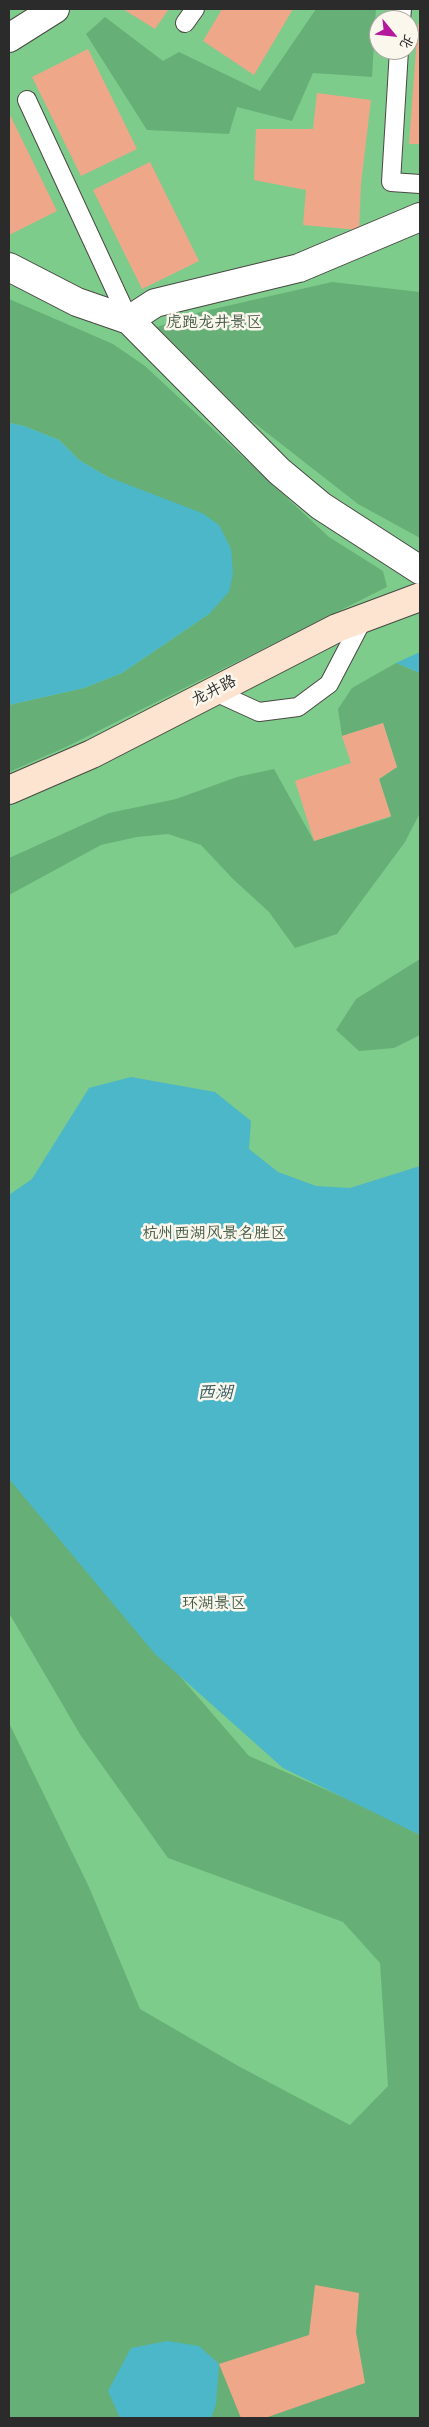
<!DOCTYPE html>
<meta charset="utf-8">
<style>
body{margin:0}
#map{position:relative;width:429px;height:2427px;overflow:hidden;background:#f1ecd5;font-family:Sriracha,"LXGW WenKai TC",sans-serif}
canvas{display:block}
.frame{position:absolute;inset:0;border:10px solid #2b2b2b;pointer-events:none}
.north{position:absolute;left:369px;top:10px;width:50px;height:50px;box-sizing:border-box;background:#fbf7ec;border:1px solid #a8a59f;border-radius:50%;rotate:118deg;font-size:14px;font-weight:700;line-height:20px;text-align:center;color:#2b2b2b}
.north::after{content:'';display:block;margin:auto;width:18px;height:22px;background:#b5179e;clip-path:polygon(50% 0,100% 100%,50% 72%,0 100%)}
</style>
<div id="map">
<canvas width="429" height="2427"></canvas>
<div class="frame"></div>
<div class="north">北</div>
</div>
<script>
const context = document.querySelector('canvas').getContext('2d');
context.lineJoin = 'round';
function paint(path, color) { context.fillStyle = color; context.fill(path, 'evenodd'); }
function trace(path, color, width, dash) { context.strokeStyle = color; context.lineWidth = width; context.lineCap = dash ? 'butt' : 'round'; context.setLineDash(dash || []); context.stroke(path); }
function drawText(font, color, halo, rows, align = 'center') {
  context.font = font + ' Sriracha,"LXGW WenKai TC",sans-serif'; context.lineWidth = 5; context.setLineDash([]); context.textBaseline = 'middle'; context.strokeStyle = halo; context.fillStyle = color; for (const [text, x, y, turn = 0] of rows) {
    context.save(); context.translate(x, y); context.rotate((+turn || 0) * Math.PI / 180); context.textAlign = isNaN(turn) ? turn : align; if (halo) context.strokeText(text, 0, 0); context.fillText(text, 0, 0); context.restore();
  }
}
paint(new Path2D(`
 M9,9H420V2418H9ZM379,20H409V50H379Z`), '#7ecc8b');
paint(new Path2D(`
 M316,9H376L372,77L313,73L292,121L237,107L229,134L147,130L86,34L105,17L163,61L179,52L260,91Z
 M332,282L420,292V538L358,504L248,418L157,327L200,312Z
 M9,299L113,344L145,366L329,537L383,571L387,587L66,747L9,772V705L84,688L122,673L209,614L132,487L108,477L79,460L59,440L24,426L9,423Z
 M396,663L420,673V813L405,842L337,934L295,948L269,912L233,879L201,845L168,834L137,837L101,845L9,895V858L109,813L176,799L237,777L274,769L314,841L391,817L379,779L397,767L383,723L342,736L338,709L352,688Z
 M420,959V1035L394,1048L359,1051L336,1030L356,999Z
 M9,1461L172,1667L249,1756L363,1806L420,1835V2418H9V1723L89,1887L140,2009L240,2067L350,2125L388,2086L380,1963L343,1922L168,1858L81,1736L9,1613Z`), '#66b077');
paint(new Path2D(`
 M9,423L24,426L59,440L79,460L108,477L202,513L219,525L231,549L233,573L229,592L209,614L122,673L84,688L9,705Z
 M420,652V673L396,663Z
 M131,1077L215,1092L251,1121L249,1149L278,1172L316,1186L350,1188L420,1166V1835L283,1768L155,1654L9,1479V1195L32,1179L89,1088Z
 M167,2341L199,2346L219,2364L216,2404L211,2418H120L108,2391L131,2348Z`), '#4bb7c8');
paint(new Path2D(`
 M123,9H169L155,29Z
 M222,9H293L254,75L203,41Z
 M418,23L420,24V144H409Z
 M88,49L137,149L81,176L32,77Z
 M317,93L371,100L361,184L359,230L303,225L306,190L254,180L256,129H313Z
 M9,113L57,211L9,235Z
 M150,162L199,261L142,289L93,190Z
 M383,723L397,767L379,779L391,816L314,841L295,781L351,763L342,736Z
 M315,2285L359,2293L356,2332L365,2383L265,2418H241L219,2364L309,2335Z`), '#efa78a');
const lane = new Path2D(`
 M401,20L402,9
 M185,23L195,9
 M399,50L391,182L420,184
 M27,100L129,320
 M213,691L259,712L298,707L329,684L364,617`);
const street = new Path2D(`
 M9,38L55,9
 M9,267L77,302L129,320L279,471L321,506L420,570
 M129,320L155,303L299,268L420,217`);
const secondary = new Path2D(`
 M9,790L92,754L337,628L420,597`);
trace(lane, '#494844', 20);
trace(street, '#494844', 30);
trace(secondary, '#494844', 30);
trace(lane, '#fff', 18);
trace(street, '#fff', 28);
trace(secondary, '#fde4d1', 28);
drawText('16px', '#445b48', '#fbf7ec', [
 ["虎跑龙井景区",214,323],
 ["杭州西湖风景名胜区",214,1234],
 ["环湖景区",214,1604]
]);
drawText('16px', '#2b2b2b', '#fbf7ec', [
 ["龙井路",214,691,-27]
]);
drawText('italic 18px', '#365c62', '#fbf7ec', [
 ["西湖",215,1393]
]);
</script>
